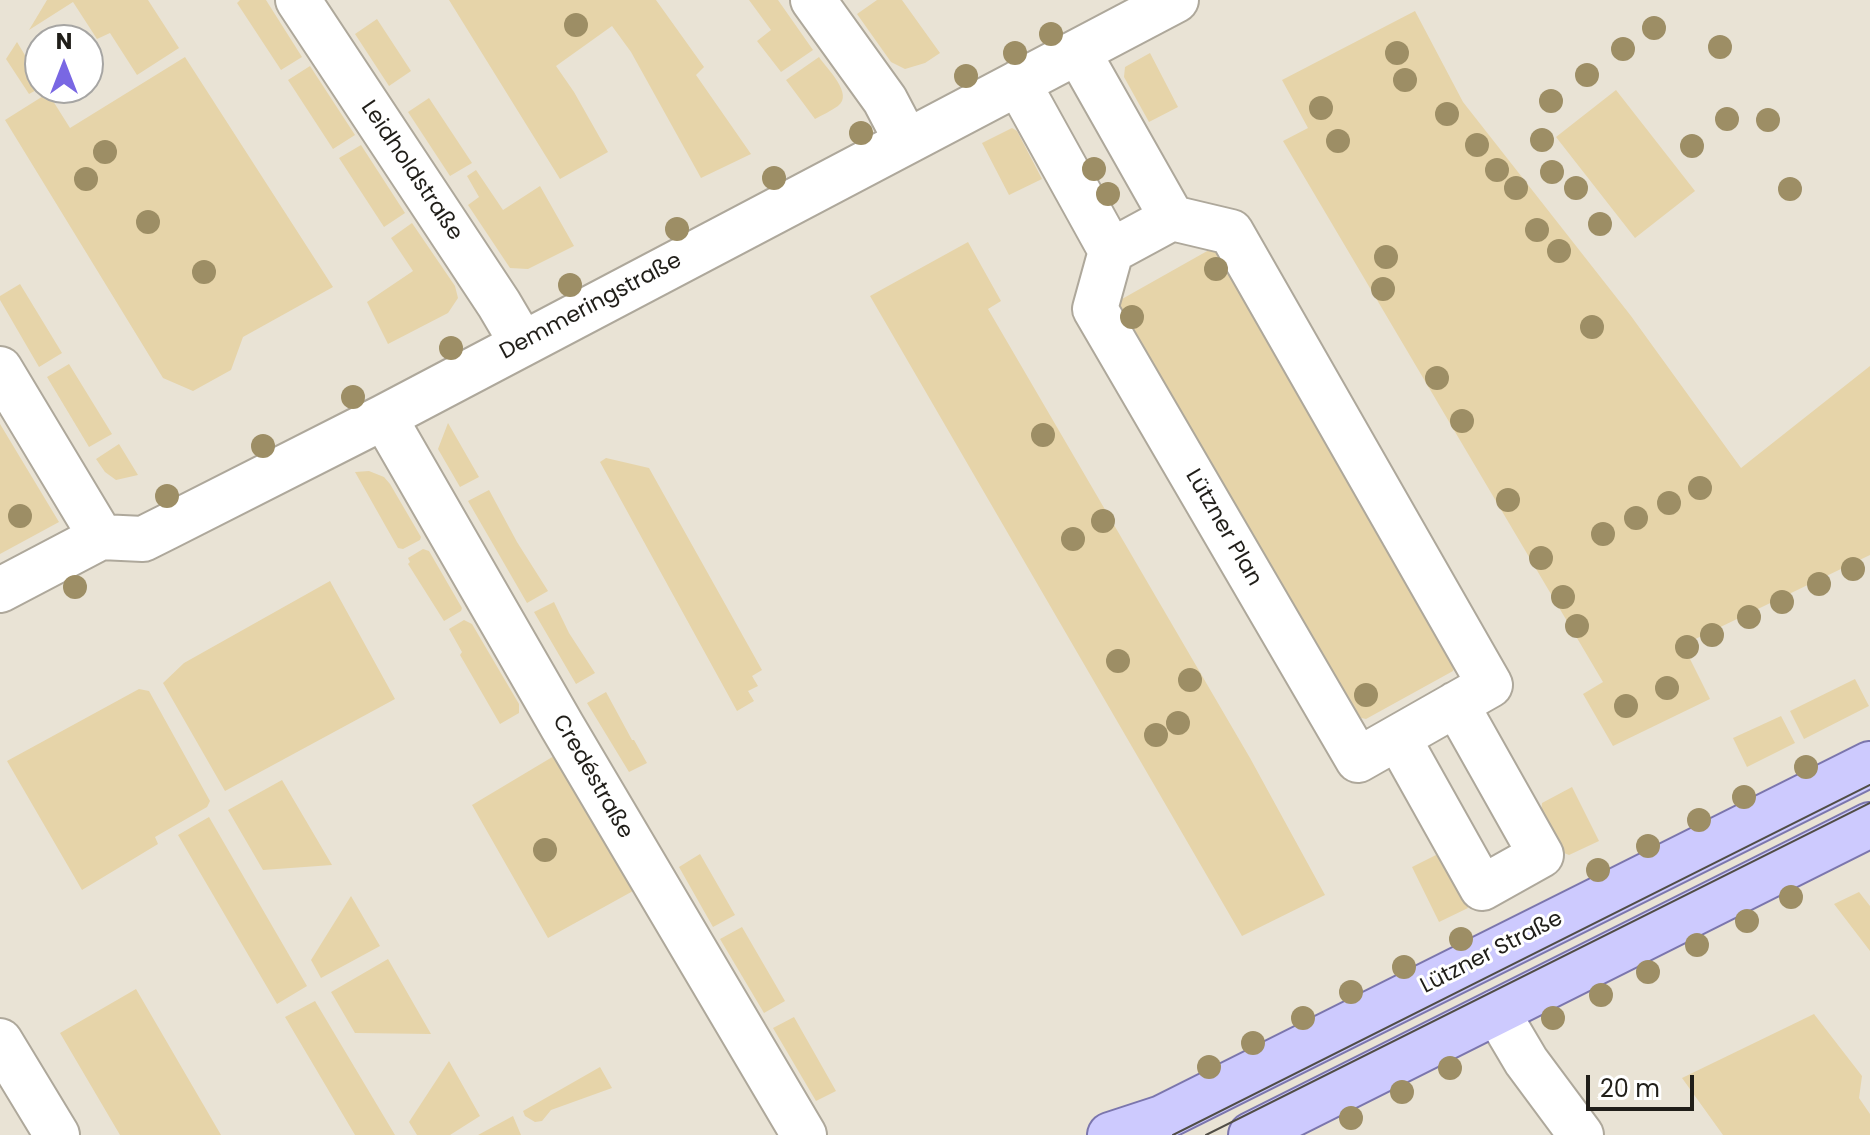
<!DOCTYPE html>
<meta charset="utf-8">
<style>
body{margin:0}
#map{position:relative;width:1870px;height:1135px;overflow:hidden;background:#e9e3d5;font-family:Poppins,sans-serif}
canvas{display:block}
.north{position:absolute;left:24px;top:24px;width:80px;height:80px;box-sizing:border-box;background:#fff;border:2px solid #a6a5a3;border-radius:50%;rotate:0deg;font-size:22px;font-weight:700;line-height:32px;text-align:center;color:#201e19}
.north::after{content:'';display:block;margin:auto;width:28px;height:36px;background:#7967e3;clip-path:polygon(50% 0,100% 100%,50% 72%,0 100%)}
.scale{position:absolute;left:1586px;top:1075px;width:108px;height:36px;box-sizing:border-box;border:4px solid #201e19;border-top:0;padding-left:10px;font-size:24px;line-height:28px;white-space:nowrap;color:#201e19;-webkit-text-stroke:6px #fff;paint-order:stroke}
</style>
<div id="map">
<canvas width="1870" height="1135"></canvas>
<div class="north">N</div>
<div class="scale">20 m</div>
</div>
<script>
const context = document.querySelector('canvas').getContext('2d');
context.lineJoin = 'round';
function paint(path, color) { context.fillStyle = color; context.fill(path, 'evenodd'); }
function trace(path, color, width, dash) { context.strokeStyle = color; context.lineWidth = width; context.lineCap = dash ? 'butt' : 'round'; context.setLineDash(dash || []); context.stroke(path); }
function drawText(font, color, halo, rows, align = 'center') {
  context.font = font + ' Poppins,sans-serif'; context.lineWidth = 6; context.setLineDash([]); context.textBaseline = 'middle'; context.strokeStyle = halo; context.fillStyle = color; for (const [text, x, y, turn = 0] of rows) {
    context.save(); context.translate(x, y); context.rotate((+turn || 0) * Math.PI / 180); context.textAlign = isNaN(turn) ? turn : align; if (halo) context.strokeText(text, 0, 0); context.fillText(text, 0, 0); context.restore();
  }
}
paint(new Path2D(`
 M47,0H148L179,48L137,75L110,33L97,39L73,2L29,30Z
 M240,0H266L302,57L281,70L237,3Z
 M449,0H656L704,67L696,75L751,154L701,178L631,52L612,26L556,66L574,92L608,152L560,179Z
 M749,0H778L813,50L781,72L757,41L771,30Z
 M877,0H902L940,53L925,63L905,69L891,62L857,14Z
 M1415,11L1463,102L1631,316L1741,468L1870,366V555L1683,645L1710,699L1613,746L1583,694L1603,682L1283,141L1308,128L1282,80Z
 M377,19L411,71L389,86L355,34Z
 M17,42L40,80V88L29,94L6,59Z
 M1150,53L1178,107L1149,122L1124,77L1125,67Z
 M185,57L333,287L243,337L231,370L193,391L163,378L5,120L48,93L70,128Z
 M819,57C827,69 854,94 838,106C831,111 822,115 815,119L786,80Z
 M310,66L355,135L333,149L288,80Z
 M1616,90L1695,191L1635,238L1556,137Z
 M429,98L472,163L450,176L408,112Z
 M1012,128L1017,131L1042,179L1009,195L982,143Z
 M361,145L405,213L384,227L339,158Z
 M476,170L503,210L540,186L574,246L528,269L510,268L468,205L479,197L467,176Z
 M412,223L455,286L458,298L448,313L388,344L367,302L413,271L391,238Z
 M968,242L1001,301L988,309L1250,758L1325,895L1242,936L870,296Z
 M1209,250L1228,256L1458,652L1453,671L1366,719L1348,715L1115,313L1122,299Z
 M20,284L62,353L39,367L0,300V296Z
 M69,364L112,434L89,447L47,377Z
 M448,423L479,477L460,487L438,449Z
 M0,424L59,522L0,554Z
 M119,444L138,475L116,480L105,472L96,459Z
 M606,458L649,468L762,670L752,676L758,686L748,691L754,701L737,711L600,462Z
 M369,471L384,477L390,484L421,537L420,540L403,549L398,548L355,472Z
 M489,490L517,542L548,591L527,603L468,501Z
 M423,549L429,551L462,608L461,611L444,621L408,564L410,562L408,558Z
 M330,581L395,699L225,791L163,683L184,663Z
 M554,602L569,633L595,673L576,684L534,612Z
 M464,620L472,624L519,704V713L500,724L460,655L462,652L449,629Z
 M1855,679L1869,706L1804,739L1790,711Z
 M139,689L149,691L210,801L207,807L155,837L158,844L82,890L7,761Z
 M606,692L632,740H634L647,763L629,772L587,703Z
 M1781,716L1795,743L1747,767L1733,738Z
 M554,756L633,891L548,938L472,805Z
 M282,780L332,865L263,870L228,810Z
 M1572,787L1599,841L1569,855L1564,853L1541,813L1542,803Z
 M209,817L307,986L277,1004L178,835Z
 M700,854L735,915L713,927L679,867Z
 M1436,855L1443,859L1468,908L1439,922L1412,867Z
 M1859,892L1870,906V951L1834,904Z
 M351,896L380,946L321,978L311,960Z
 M742,927L785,1001L764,1013L720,939Z
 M388,959L431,1034L355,1033L331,992Z
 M136,989L221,1135H120L60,1033Z
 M315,1001L395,1135H355L285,1017Z
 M1814,1014L1862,1076L1859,1098L1870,1114V1135H1723L1682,1078Z
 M794,1017L836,1091L816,1101L773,1028Z
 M449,1061L480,1116L450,1135H417L409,1122Z
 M600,1067L612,1088L551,1110L542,1121L535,1122L525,1116L523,1111Z
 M513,1116L521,1135H478Z`), '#e6d4a9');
const minor = new Path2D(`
 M298,0L499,304L522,343
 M813,0L885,100L906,140
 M1078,52L1172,218
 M1018,83L1111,251L1095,309L1358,760L1490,685L1231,232L1172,218L1111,251
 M0,369L101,537
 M384,417L562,726L804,1135
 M0,590L101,537L143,539L167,527L384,417L1176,0
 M1398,738L1482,888L1541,855L1456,704
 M1497,1012L1526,1061L1581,1135
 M0,1041L57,1135`);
const major = new Path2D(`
 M1110,1135L1162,1118L1870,764
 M1251,1135L1870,825`);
trace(minor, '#aea89b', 48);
trace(major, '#7b76ad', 48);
trace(minor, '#fff', 44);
trace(major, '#cdcafe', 44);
trace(new Path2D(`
 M1173,1135L1870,785
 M1206,1135L1870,803`), '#504d46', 2);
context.fillStyle = '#9d8e65';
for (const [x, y] of [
 [576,25],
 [1654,28],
 [1051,34],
 [1720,47],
 [1623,49],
 [1015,53],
 [1397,53],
 [1587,75],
 [966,76],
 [1405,80],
 [1551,101],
 [1321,108],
 [1447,114],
 [1727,119],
 [1768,120],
 [861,133],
 [1542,140],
 [1338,141],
 [1477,145],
 [1692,146],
 [105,152],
 [1094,169],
 [1497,170],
 [1552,172],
 [774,178],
 [86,179],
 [1516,188],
 [1576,188],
 [1790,189],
 [1108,194],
 [148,222],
 [1600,224],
 [677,229],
 [1537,230],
 [1559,251],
 [1386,257],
 [1216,269],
 [204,272],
 [570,285],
 [1383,289],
 [1132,317],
 [1592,327],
 [451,348],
 [1437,378],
 [353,397],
 [1462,421],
 [1043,435],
 [263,446],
 [1700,488],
 [167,496],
 [1508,500],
 [1669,503],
 [20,516],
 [1636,518],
 [1103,521],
 [1603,534],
 [1073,539],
 [1541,558],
 [1853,569],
 [1819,584],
 [75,587],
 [1563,597],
 [1782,602],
 [1749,617],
 [1577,626],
 [1712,635],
 [1687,647],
 [1118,661],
 [1190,680],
 [1667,688],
 [1366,695],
 [1626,706],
 [1178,723],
 [1156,735],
 [1806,767],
 [1744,797],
 [1699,820],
 [1648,846],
 [545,850],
 [1598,870],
 [1791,897],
 [1747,921],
 [1461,939],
 [1697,945],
 [1404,967],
 [1648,972],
 [1351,992],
 [1601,995],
 [1303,1018],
 [1553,1018],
 [1253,1043],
 [1209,1067],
 [1450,1068],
 [1402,1092],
 [1351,1118]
]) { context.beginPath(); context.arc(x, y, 12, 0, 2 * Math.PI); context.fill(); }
drawText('22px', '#201e19', '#fff', [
 ["Leidholdstraße",411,171,56],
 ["Demmeringstraße",591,307,-28],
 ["Lützner Plan",1223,528,60],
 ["Credéstraße",592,777,60],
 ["Lützner Straße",1492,953,-27]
]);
</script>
